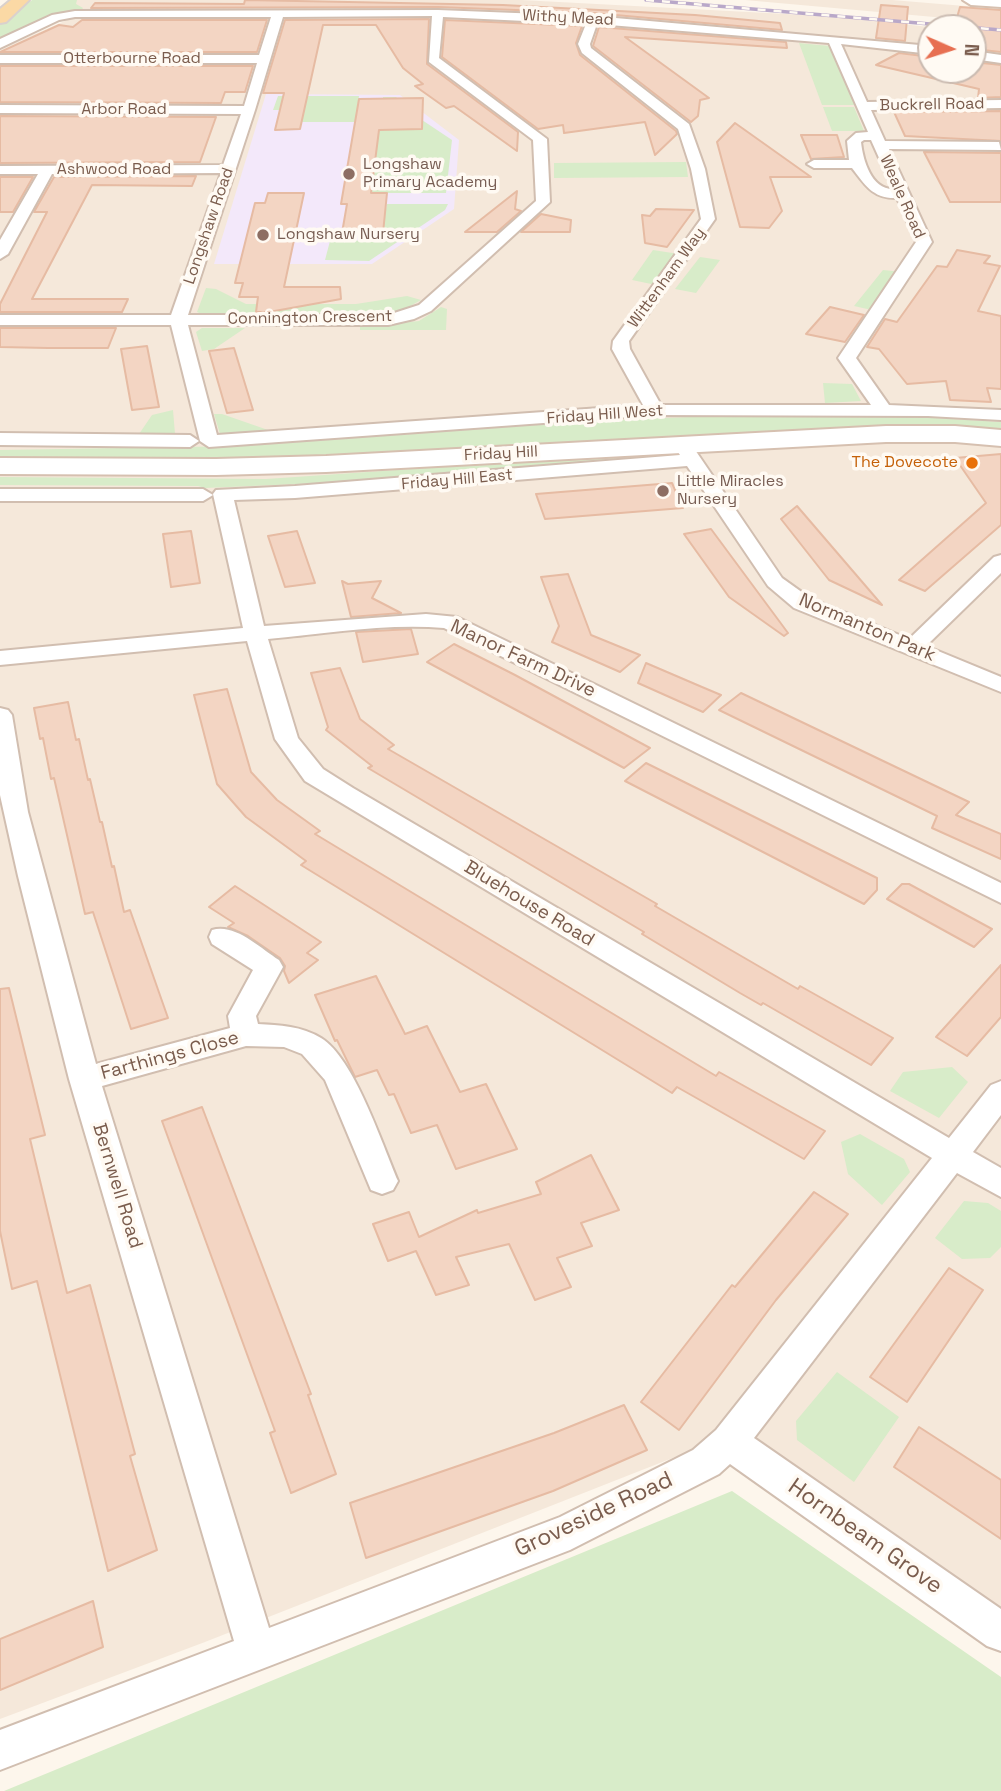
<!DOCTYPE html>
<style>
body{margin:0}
#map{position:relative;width:1001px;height:1791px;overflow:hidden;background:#fdf6ec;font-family:"Space Grotesk",sans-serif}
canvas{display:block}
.north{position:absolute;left:917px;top:14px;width:70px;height:70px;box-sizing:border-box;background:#fffaf3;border:2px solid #cabbb1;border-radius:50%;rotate:93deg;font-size:19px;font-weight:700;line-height:28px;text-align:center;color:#7a5c4d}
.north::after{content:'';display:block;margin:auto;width:24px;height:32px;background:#e76f51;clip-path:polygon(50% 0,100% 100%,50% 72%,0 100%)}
</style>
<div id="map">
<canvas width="1001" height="1791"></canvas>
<div class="north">N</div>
</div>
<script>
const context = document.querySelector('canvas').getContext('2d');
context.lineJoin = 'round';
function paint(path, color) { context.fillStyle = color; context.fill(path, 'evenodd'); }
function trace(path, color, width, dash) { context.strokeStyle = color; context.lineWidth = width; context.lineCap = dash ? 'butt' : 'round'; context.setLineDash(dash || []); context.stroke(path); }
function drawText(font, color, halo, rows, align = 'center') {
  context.font = font + ' "Space Grotesk",sans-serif'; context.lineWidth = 7; context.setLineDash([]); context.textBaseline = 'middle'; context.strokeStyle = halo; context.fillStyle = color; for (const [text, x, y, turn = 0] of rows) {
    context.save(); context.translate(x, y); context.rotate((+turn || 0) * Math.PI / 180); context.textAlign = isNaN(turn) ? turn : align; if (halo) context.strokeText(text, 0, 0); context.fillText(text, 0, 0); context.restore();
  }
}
paint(new Path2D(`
 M71,0H521L843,17L937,28H931V70H973V32L1001,35V1651L703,1446L205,1642L0,1719V49L72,18Z
 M745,0H892L1001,9V23Z`), '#f5e8da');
paint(new Path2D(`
 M266,94L400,95L459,140L454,209L372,264H214Z`), '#f3e8fa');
paint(new Path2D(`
 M32,0H77L76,4L83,8L81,11L52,15L0,38V25Z
 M799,43L830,46L855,105H822Z
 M278,96H359L355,122H302L304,110H273Z
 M383,97H396L422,120L452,140L446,193H371L379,130L422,129V121L381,120Z
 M823,107H854L864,131H832Z
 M686,162L688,177L554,178V163Z
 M387,204H448L445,210L369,261L325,260L330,241L380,240Z
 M653,250L679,254L656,285L632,280Z
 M700,257L720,260L696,293L675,289Z
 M883,270L902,272L876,311L854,306Z
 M206,288L216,289L246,304H356L407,296L421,300L405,309L385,314H202L197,312Z
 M441,307L447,309L446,330H360V327L419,321Z
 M202,328H245L214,349L202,351L196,332Z
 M823,383L852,384L861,401L825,403Z
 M173,410L175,434L137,437L152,415Z
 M214,414H222L268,430L269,434H220Z
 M884,415L1001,422V432L932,426H889L222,463H0V450L244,446L593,421L689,417Z
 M672,451L675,456L368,481L205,488L198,486L0,485V477L266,479Z
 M952,1067L968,1082L939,1118L890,1091L903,1072Z
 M860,1134L904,1159L910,1172L882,1205L848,1174L841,1142Z
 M964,1201L988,1203L1001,1211V1247L990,1258L962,1259L935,1238Z
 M837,1372L899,1417L854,1482L797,1440L796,1421Z
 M732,1491L1001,1677V1791H4Z`), '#d8ecc9');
const building = new Path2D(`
 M245,0L503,5L695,15L780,23L782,30L593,13L438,7L91,8L95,3L244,4Z
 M881,5L908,7L905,41L876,38Z
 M960,7L1001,10V52L973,49V28H954Z
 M429,19L427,64L518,132L517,151L454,106L446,108L415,86L423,84L403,68L376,25H323L300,129L275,130L284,93H263L285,20Z
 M267,20L257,52H0L59,25L73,27L82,20Z
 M445,20L582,26L576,43L580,55L676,131L677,134L655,155L645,122L564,133L563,125L538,129L442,57Z
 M599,27L786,42L787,48L625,37L709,98L700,100L698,116L691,122L593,46Z
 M899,53L931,57V70H973V62L1001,65V97L978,98L979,89L876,65Z
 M0,66H253L245,92H225L221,103L0,102Z
 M423,98L422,129L379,130L371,193H387L383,233H342L347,204H341L359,99Z
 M1001,111V141L905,136L894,112Z
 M0,116L216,117L200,162L0,163Z
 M735,123L811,177H770L782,211L769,228L740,227L717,142Z
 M801,135H837L844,157L811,159Z
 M924,152L1001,153V202H950Z
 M196,176L192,186L92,185L32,299H128L122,312H0V304L47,212H34L54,177Z
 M0,177H33L13,212H0Z
 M517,191L515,209L521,211L497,232H465Z
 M268,193H304L284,287H340L341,299L269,312H256L258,297H239L243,283H235L255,203H265Z
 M656,209L694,210L667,247L645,243L642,215L650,216Z
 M541,214L571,220L570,232H521Z
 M957,250L990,256L984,263L1000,266L978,311L1001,316V389L987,388L991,402L950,400L946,381L907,384L879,349L867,347L885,319L897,322L937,266L947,267Z
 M830,307L864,315L845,342L806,334Z
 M0,328H116L108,348H48L0,347Z
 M147,346L159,407L132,410L121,349Z
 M234,348L253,410L227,413L209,351Z
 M1001,454V525L925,591L899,580L986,503L955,458Z
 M672,483L683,508L545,519L536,494Z
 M797,506L882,605L829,580L781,519Z
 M711,529L788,633L784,636L729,597L684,534Z
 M191,531L200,583L171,587L163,534Z
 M297,531L315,583L285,587L268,536Z
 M568,574L591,635L640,655L620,672L552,642L559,626L541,577Z
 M342,581L348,584L381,581L372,598L401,613L351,617Z
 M411,629L418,654L363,662L356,632Z
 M454,644L515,675L650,748L624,768L427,662Z
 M646,663L702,687L721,695L703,712L638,683Z
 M340,668L360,719L394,745L388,749L657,904L655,906L798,989L800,986L893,1038L871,1065L763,1003L761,1005L740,993L642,934L644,932L368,768L372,766L326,730L328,727L311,673Z
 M227,689L251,772L277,800L320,831L315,834L716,1076L719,1072L825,1131L804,1159L677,1087L672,1093L301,865L306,861L246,817L217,784L194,695Z
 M741,693L969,802L956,815L1001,834V859L932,828L937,816L719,710Z
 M68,702L76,740L79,739L88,780L90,779L100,822H102L112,867L114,866L124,912L130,910L168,1018L131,1029L93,912L85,914L54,778L51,779L43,738L40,739L34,708Z
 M646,763L877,878V890L864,904L625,781Z
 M902,884H909L992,929L974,947L887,899Z
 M235,886L321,942L307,953L318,960L289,983L284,971L285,966L280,958L248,936L228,927L234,923L209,907Z
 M1001,965V1017L967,1056L936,1037Z
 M376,976L405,1034L427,1026L460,1092L486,1084L517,1149L456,1169L437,1125L411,1133L394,1094L389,1095L377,1070L355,1077L337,1040L335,1041L315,995Z
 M9,988L45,1135L30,1139L67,1293L90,1285L135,1454L130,1456L157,1550L108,1571L37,1281L12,1289L0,1231V989Z
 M202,1107L311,1394L308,1395L336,1474L291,1493L270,1433L275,1431L162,1121Z
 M591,1155L619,1210L581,1223L592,1246L557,1258L571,1287L535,1300L509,1244L456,1257L469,1285L436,1295L416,1251L388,1261L373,1224L409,1212L419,1237L477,1210L478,1213L541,1194L536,1182Z
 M814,1192L848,1214L776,1300L679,1430L641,1402L732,1285L735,1287Z
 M949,1268L983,1290L907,1402L870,1377Z
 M624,1405L647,1450L553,1491L366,1558L350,1503L554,1433Z
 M919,1427L1001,1480V1539L894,1467Z
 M93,1601L103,1647L0,1690V1639Z`);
paint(building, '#f3d5c3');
trace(building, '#e6bba3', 2);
const minor = new Path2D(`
 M438,10L593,16L931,46V54L841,44L867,102L1001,100V108L871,110L885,141L999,142L1001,150L889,149L932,242L856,358L889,405L1001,410V420L928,416L655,415L209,447L200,441L171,325H0V315H171L221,173L52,174L8,254L0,259V240L38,174H0V166L223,165L241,114L0,113V105L244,106L257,63H0V55H259L271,17H75L59,20L0,48V39L52,15L75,11ZM432,16L429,62L533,140L536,201L419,305L388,315H188L255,110L283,17ZM443,17L586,24L578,44L582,53L678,129L691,169L701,219L613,341L612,349L643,405L217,435L188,325H388L414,319L431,311L550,202L547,139L439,58ZM597,24L829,43L868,132L856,133L847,141L849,160H814L807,164L814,168H852C865,185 873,199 897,198L916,242L838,358L871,405H661L630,349L629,341L715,219L705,169L689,124L591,48L590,44ZM864,140H871L893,189C871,189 863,160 861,142Z
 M973,51L1001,55V63L973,59Z
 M0,433L190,435L199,441L190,447L0,445Z
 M682,439L689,441L782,578L810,598L909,639L994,557L1001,555V573L926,646L1001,677V692L794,608L768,586L687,466L295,498L234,500L264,626L426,614L457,617L1001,883V903L444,628C386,623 326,634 268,639L298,738L323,769L353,788L949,1138L991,1085L1001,1081V1115L973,1152L1001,1168V1197L957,1173L754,1438L1001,1609V1651L987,1646L730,1464L719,1474L570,1550L0,1770V1730L234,1641L69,1079L18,876L0,795V708L8,710L12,715L28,812L96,1064L230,1028L228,1016L253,970L212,944L209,937L212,930C235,923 260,948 279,960L283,967L256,1016L258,1024C279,1025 302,1026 321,1038C354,1058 382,1144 398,1181L393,1190L382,1194L371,1190L325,1080L302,1054L284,1047L246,1046L102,1086L269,1628L560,1517L693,1450L716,1430L932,1158L305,781L275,739L247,641L0,665V651L243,628L213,494L216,490L295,486L680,455L673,445Z
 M0,489H203L213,495L203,501H0Z`);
const secondary = new Path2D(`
 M963,0H1001V7L971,5Z
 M886,426H955L1001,430V446L955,442H886L326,472L216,475L0,474V458L216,459L326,456Z`);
const primary = new Path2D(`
 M11,0H29L6,22L0,23V9Z`);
trace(minor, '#d1beb0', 4);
trace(secondary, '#d6c0b0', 4);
trace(primary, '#dad1cd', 4);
paint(minor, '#fff');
paint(secondary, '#fff');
paint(primary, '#fbd9a5');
const rail = new Path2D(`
 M646,0L1001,30`);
trace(rail, '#b9a8c9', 3.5);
trace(rail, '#fffaf3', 2.5, [8]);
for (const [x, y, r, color] of [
 [349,174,7,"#8d6e63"],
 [263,235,7,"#8d6e63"],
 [972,463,7,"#e8710a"],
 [663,491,7,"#8d6e63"]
]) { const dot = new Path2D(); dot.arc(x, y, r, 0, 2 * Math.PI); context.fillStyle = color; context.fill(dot); trace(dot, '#fffaf3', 2.5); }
drawText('16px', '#7a5c4d', '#fffaf3', [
 ["Withy Mead",568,18,3],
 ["Otterbourne Road",132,59],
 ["Buckrell Road",932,105,-1],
 ["Arbor Road",124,110],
 ["Ashwood Road",114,170],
 ["Weale Road",902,197,66],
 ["Longshaw Road",209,226,-71],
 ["Wittenham Way",667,278,-54],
 ["Connington Crescent",310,318,-1],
 ["Friday Hill West",605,415,-4],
 ["Friday Hill",501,454,-3],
 ["Friday Hill East",457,480,-5]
]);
drawText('16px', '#785e54', '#fffaf3', [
 ["Longshaw",363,165],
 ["Primary Academy",363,183],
 ["Longshaw Nursery",277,235],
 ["Little Miracles",677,482],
 ["Nursery",677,500]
], 'left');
drawText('16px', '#c56008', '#fffaf3', [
 ["The Dovecote",958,463]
], 'right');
drawText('19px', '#7a5c4d', '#fffaf3', [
 ["Normanton Park",867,628,23],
 ["Manor Farm Drive",523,659,25],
 ["Bluehouse Road",529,904,31],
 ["Farthings Close",170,1056,-15],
 ["Bernwell Road",117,1186,73]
]);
drawText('23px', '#7a5c4d', '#fffaf3', [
 ["Groveside Road",594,1515,-25],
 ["Hornbeam Grove",865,1537,35]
]);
</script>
